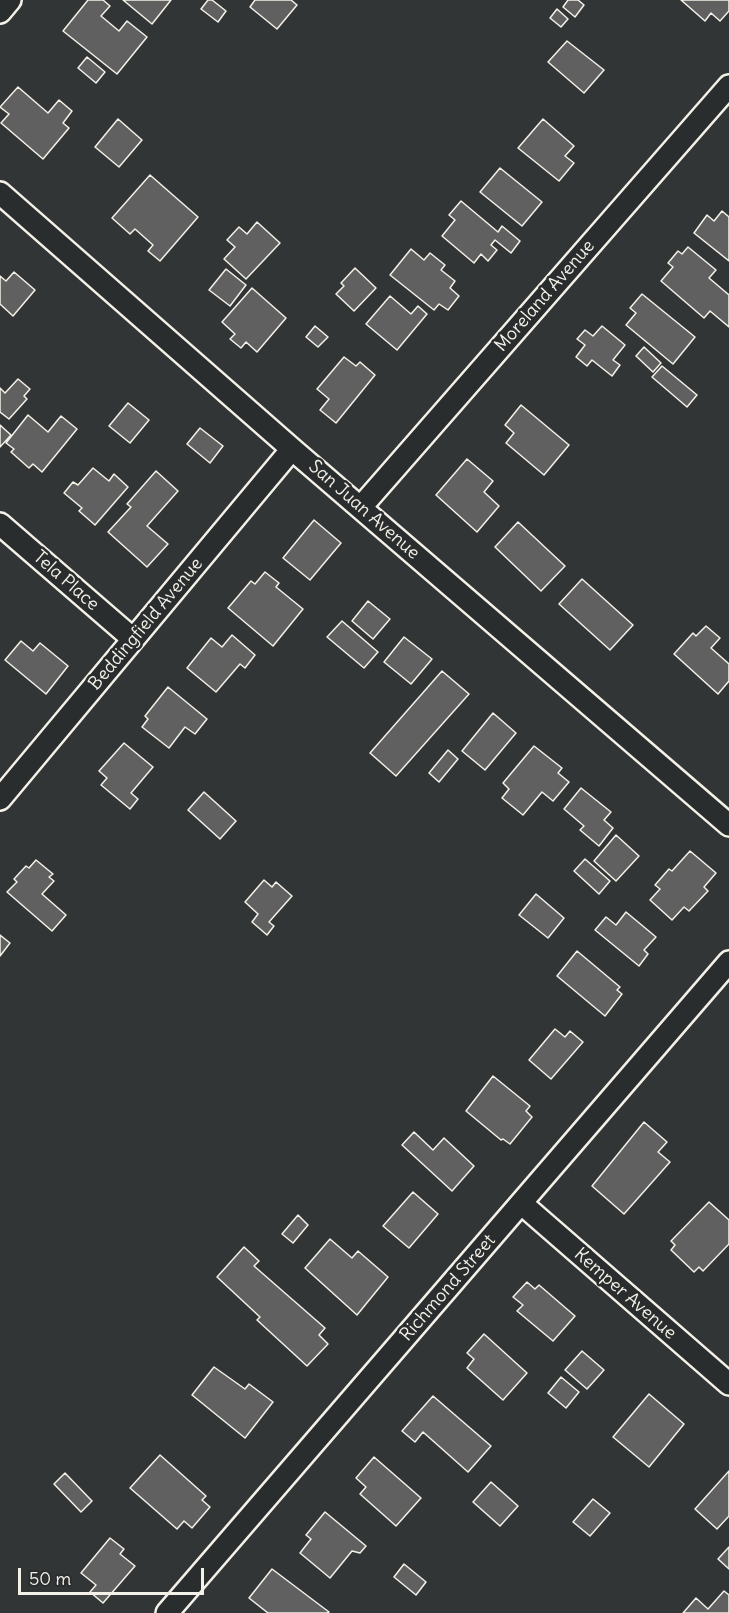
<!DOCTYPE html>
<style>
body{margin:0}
#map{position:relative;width:729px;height:1613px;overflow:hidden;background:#323535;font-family:Delius,sans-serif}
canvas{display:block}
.scale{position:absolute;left:18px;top:1568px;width:186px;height:27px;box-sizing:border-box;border:3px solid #f4f1e8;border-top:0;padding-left:8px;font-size:18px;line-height:21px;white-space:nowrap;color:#f4f1e8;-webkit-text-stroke:4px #2a2d2e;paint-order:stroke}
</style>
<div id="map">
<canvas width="729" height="1613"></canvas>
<div class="scale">50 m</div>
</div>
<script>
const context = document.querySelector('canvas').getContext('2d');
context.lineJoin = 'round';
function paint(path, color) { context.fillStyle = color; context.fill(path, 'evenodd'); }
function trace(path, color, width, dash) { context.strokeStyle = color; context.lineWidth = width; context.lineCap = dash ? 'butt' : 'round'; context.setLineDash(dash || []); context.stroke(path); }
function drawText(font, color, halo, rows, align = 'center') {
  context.font = font + ' Delius,sans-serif'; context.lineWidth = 5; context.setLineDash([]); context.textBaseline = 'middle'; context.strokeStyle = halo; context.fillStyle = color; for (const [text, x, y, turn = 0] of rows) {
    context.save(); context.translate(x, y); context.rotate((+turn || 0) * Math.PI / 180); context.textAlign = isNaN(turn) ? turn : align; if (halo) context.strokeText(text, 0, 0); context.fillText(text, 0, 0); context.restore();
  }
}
const building = new Path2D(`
 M88,0H103L110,6L101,16L119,31L127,21L147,37L117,74L63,31Z
 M123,0H171L152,24Z
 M208,0H212L226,11L218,22L201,9Z
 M255,0H291L297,5L277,29L250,7Z
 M568,0H578L584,5L575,17L563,7Z
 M681,0H729V11L720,21L711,13L705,21Z
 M557,9L568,19L561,27L550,18Z
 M567,41L604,70L584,93L548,62Z
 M87,57L105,72L96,83L78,68Z
 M18,87L48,113L59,100L72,111L63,123L69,128L43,159L1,123L9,114L0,107Z
 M118,119L142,140L119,167L95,147Z
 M543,119L574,146L565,156L574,163L559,181L518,148Z
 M500,168L542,202L522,226L480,192Z
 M150,175L198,217L160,261L148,251L153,245L135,229L130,234L112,218Z
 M461,201L498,232L502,226L520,241L511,253L495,240L491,245L497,250L488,261L481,254L474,263L442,236L455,220L449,215Z
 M722,211L729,217V261L694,233L707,215L714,221Z
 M257,222L280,243L246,279L224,259L235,247L227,240L239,227L247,234Z
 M688,247L716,270L709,278L729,295V327L710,311L704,318L661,281L673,267L668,263L678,251L682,254Z
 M411,249L424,260L430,253L445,265L441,270L455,281L450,288L459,296L448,310L439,304L434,310L390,275Z
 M355,268L376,288L354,311L336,294L344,286L341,283Z
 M226,269L246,285L230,306L209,290Z
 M14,272L35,290L13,316L0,304V276L6,281Z
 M252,288L286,318L257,352L246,342L241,348L230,339L235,334L222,322Z
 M642,294L695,337L673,364L626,325L636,313L630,308Z
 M390,296L411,314L418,306L427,314L397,350L366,324Z
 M315,326L328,337L318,347L306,337Z
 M602,326L625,345L613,360L620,365L612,376L592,360L587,366L576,357L585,345L577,339L585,330L593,336Z
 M644,347L661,363L653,372L636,356Z
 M344,357L356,366L360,362L375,375L336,423L320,410L329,399L317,389Z
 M662,366L697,395L687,407L652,377Z
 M18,379L30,389L24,396L27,399L9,419L0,412V388L5,393Z
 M128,403L149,420L130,443L109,426Z
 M521,405L569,445L544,475L506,443L514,433L505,425Z
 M28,415L48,432L61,416L77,429L42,472L33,464L29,468L11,452L14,449L6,443Z
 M0,425L11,435L0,447Z
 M200,428L223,446L210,463L187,444Z
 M467,459L493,481L484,492L499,506L477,532L436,495Z
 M93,468L109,481L114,474L128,487L95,525L79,511L82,508L64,493L73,482L78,485Z
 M156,471L178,491L147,526L168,544L147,567L108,532L131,507L127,504Z
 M314,520L341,543L310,580L283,558Z
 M518,522L565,566L541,591L495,547Z
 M265,572L279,583L276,587L303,609L273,646L228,608L251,581L255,584Z
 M582,579L633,625L610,650L559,604Z
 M368,601L390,619L373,639L352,621Z
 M342,621L378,652L364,668L327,637Z
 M706,626L720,638L711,648L729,664V681L718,694L674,654L693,633L696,636Z
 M232,635L255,655L245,668L240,664L216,692L187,668L211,638L222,647Z
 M404,637L432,659L411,684L384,662Z
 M21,641L33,651L40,643L68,666L46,694L5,660Z
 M442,671L469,694L396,776L370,753Z
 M168,687L207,719L195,734L185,727L169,748L142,727L148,719L145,716Z
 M493,713L516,733L485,770L462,751Z
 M124,743L153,767L131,793L138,799L130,809L101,785L107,778L99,771Z
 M534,746L562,768L558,773L569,782L553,801L542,792L523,815L502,798L509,789L503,783Z
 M448,750L458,759L439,782L429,773Z
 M581,788L611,812L604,820L613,828L599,846L580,830L584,826L564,809Z
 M204,792L236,821L220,839L188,810Z
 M616,835L639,856L616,881L594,861Z
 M690,851L716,873L704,887L708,891L689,911L684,907L672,920L650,900L660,889L655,885L669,869L672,871Z
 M585,859L610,881L599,894L574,871Z
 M36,860L53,874L49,877L54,881L42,894L66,915L52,931L7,892L17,882L14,879L26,866L29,868Z
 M264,880L272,887L276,882L292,896L269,922L274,926L267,935L252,922L258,914L245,902Z
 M536,894L564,918L548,938L519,915Z
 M626,912L656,937L644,950L648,954L639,966L595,930L606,917L616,925Z
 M0,935L10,943L0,956Z
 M577,951L620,987L617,990L622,994L605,1016L557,976Z
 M555,1029L565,1037L570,1031L583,1042L551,1079L529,1060Z
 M493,1076L530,1106L526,1111L532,1117L510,1144L503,1139L501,1140L466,1111Z
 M644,1122L667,1142L658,1152L670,1162L624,1214L592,1186Z
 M414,1132L433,1150L444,1138L474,1166L452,1191L402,1145Z
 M413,1192L438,1214L409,1248L383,1226Z
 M709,1202L729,1220V1244L703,1271L699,1267L694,1272L671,1250L675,1245L671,1241Z
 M298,1215L308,1225L293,1243L282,1234Z
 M330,1239L352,1258L358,1251L388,1277L357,1315L305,1268Z
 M244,1247L259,1261L254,1266L325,1328L319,1335L328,1344L307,1366L257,1320L260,1317L217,1277Z
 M527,1282L535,1289L539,1285L575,1316L553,1341L517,1311L523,1305L513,1297Z
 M484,1334L527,1373L503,1400L467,1368L474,1359L467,1353Z
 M582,1351L604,1370L587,1389L565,1370Z
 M214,1367L245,1389L249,1384L273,1402L245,1438L192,1395Z
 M561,1377L579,1392L566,1408L548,1393Z
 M649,1394L684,1424L649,1467L613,1437Z
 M433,1396L491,1446L468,1472L423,1432L415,1442L402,1431Z
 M160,1455L206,1496L202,1500L210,1507L192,1528L184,1521L177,1529L130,1488Z
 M374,1457L421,1498L396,1526L360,1494L366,1487L356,1478Z
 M729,1471V1516L717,1529L695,1509Z
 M65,1473L92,1501L81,1512L54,1484Z
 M491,1482L518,1506L500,1526L473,1502Z
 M593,1499L610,1513L590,1536L573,1522Z
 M325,1512L366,1546L360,1553L352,1551L330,1578L300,1553L311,1539L306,1535Z
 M110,1538L124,1549L120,1554L135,1566L103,1603L90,1592L96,1585L81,1573Z
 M729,1547V1569L718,1559Z
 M404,1564L426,1582L416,1595L394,1577Z
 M272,1569L329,1612L327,1613H268L249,1598Z
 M724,1591L729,1595V1613H683L696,1598L708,1609Z`);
paint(building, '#5f605f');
trace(building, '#f4f1e8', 1.5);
const street = new Path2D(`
 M0,12L10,0
 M0,193L292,449L729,825
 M361,507L729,86
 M0,524L133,639
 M0,799L292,449
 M521,1203L729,1384
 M167,1613L729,962`);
trace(street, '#f4f1e8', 26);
trace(street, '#2a2d2e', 21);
drawText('18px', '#f4f1e8', '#2a2d2e', [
 ["Moreland Avenue",545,296,-49],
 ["San Juan Avenue",364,510,41],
 ["Tela Place",66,581,41],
 ["Beddingfield Avenue",146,624,-50],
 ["Richmond Street",448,1288,-49],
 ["Kemper Avenue",625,1294,41]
]);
</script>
